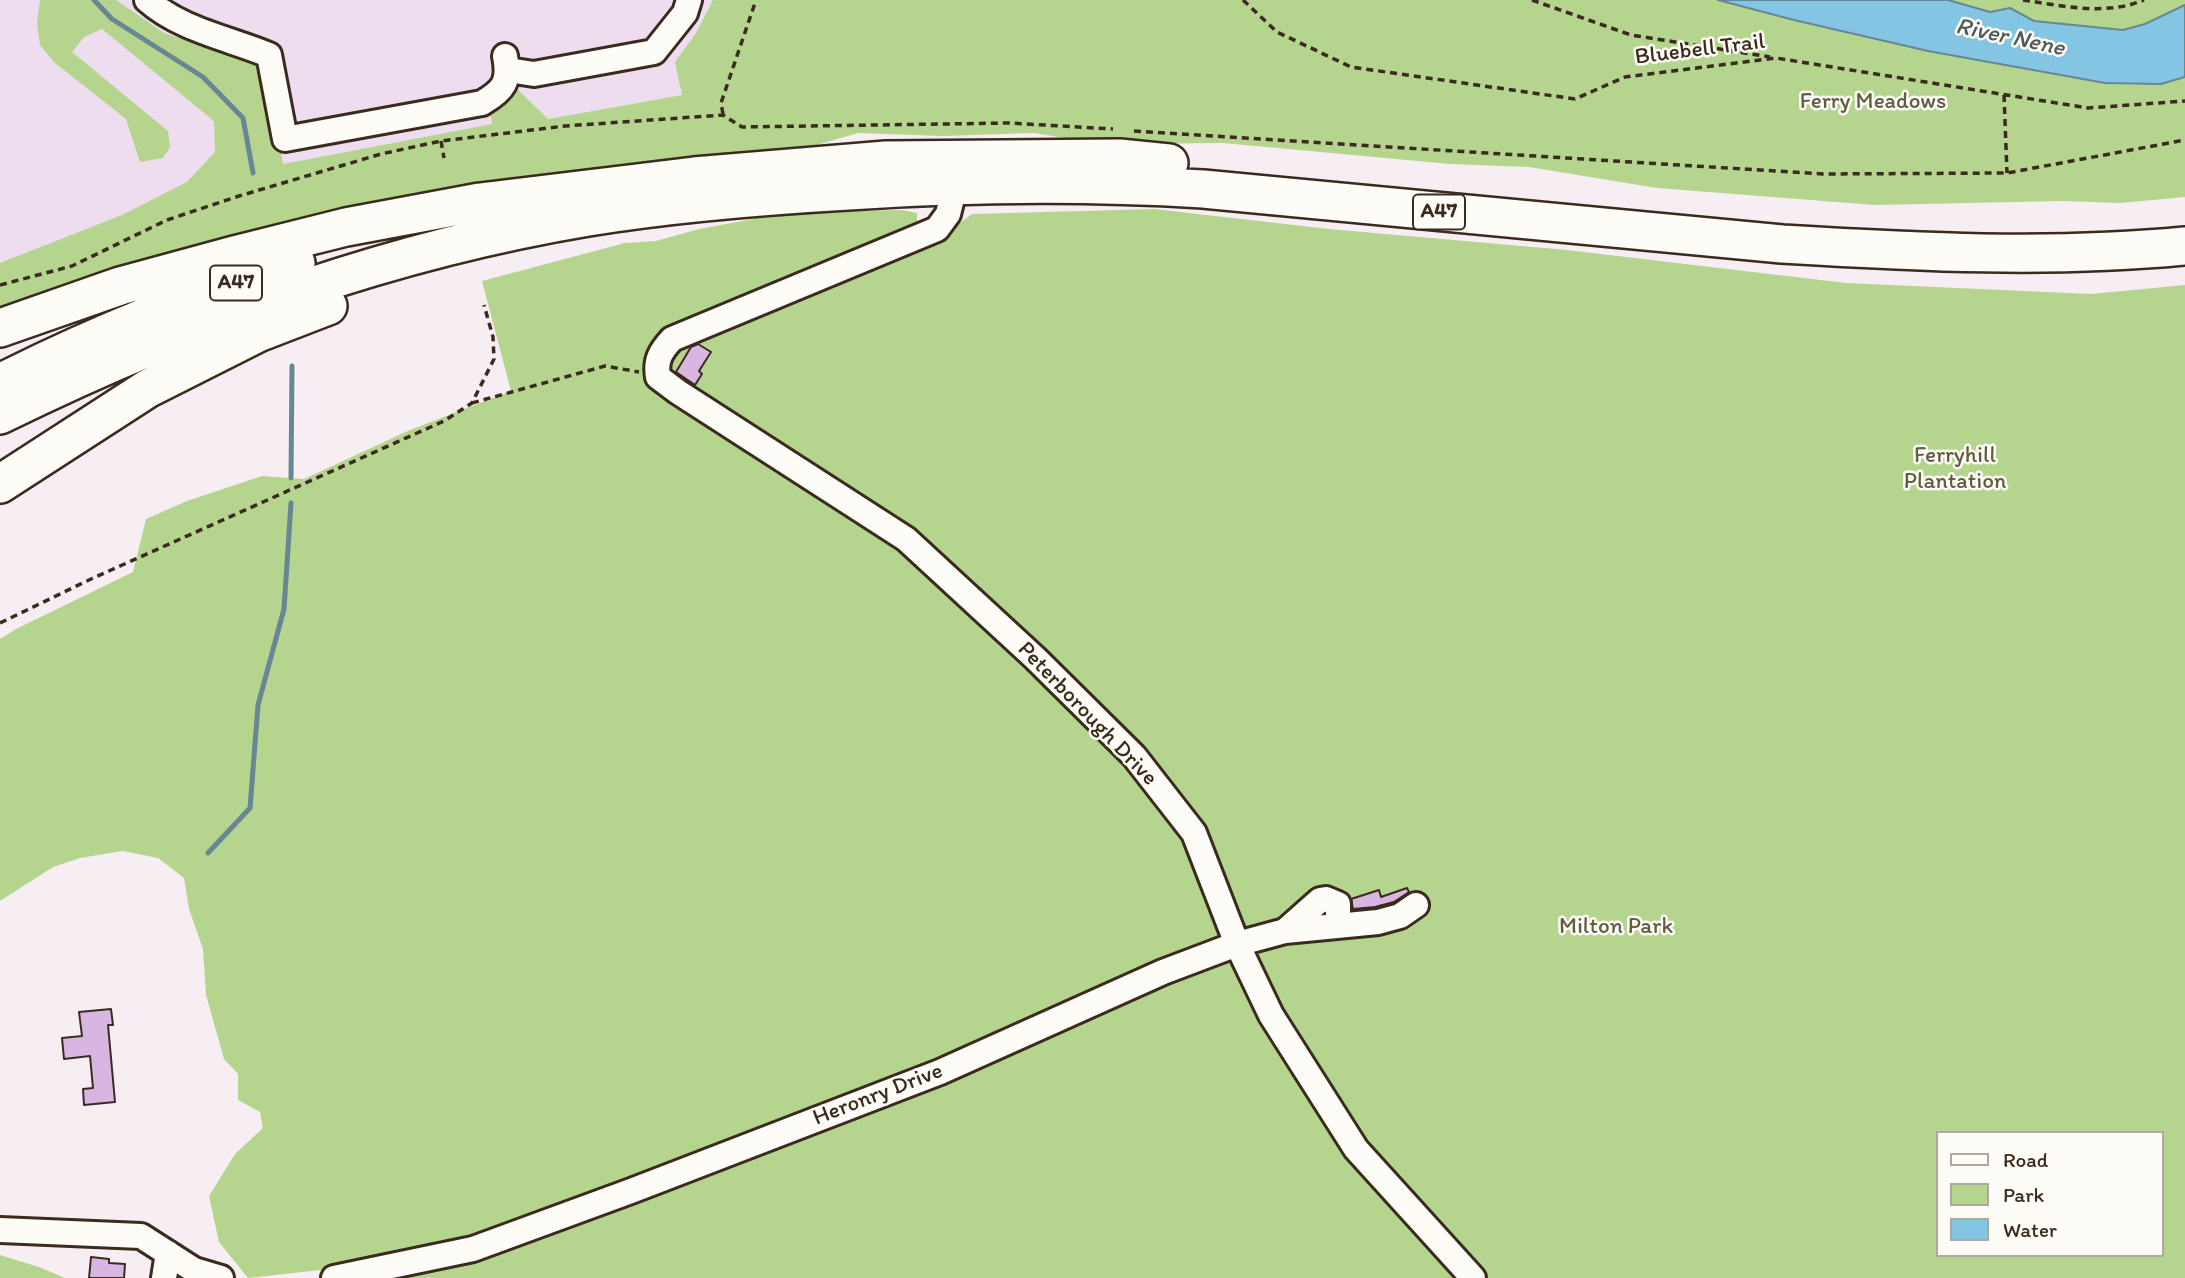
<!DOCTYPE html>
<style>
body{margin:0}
#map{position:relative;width:2185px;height:1278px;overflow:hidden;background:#f6eef3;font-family:Itim,sans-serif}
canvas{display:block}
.legend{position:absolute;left:1936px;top:1131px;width:228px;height:126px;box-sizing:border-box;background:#fdfcf7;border:2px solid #afa8a0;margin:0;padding:9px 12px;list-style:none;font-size:21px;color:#3b2a1e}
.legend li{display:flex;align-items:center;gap:14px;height:35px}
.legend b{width:35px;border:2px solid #afa8a0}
</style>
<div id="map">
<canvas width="2185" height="1278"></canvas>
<ul class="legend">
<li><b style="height:9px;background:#fdfcf7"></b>Road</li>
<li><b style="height:19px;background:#b5d58f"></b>Park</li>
<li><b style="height:19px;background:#84c5e4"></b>Water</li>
</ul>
</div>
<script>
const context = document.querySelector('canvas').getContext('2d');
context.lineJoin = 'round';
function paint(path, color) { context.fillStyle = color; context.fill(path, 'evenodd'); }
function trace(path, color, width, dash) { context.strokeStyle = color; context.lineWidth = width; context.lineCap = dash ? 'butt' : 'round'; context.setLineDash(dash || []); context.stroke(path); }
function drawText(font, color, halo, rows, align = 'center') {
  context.font = font + ' Itim,sans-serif'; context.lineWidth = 5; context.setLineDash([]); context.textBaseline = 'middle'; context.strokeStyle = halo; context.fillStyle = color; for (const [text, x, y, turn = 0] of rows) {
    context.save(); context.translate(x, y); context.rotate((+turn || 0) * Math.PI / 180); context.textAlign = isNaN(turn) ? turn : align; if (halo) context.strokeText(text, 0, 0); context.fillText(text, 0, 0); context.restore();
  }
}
paint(new Path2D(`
 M0,0H713L696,33L676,61L682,95L548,119L504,103L492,124L283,164L0,266Z`), '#edddee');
paint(new Path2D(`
 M40,0H116L164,33L266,67L283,164L492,124L490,111L504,102L513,85L548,119L682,95L675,62L696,33L713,0H2185V197L2120,203L2063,201L1875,205L1657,188L1529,167L1450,164L1223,143L1103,144L1034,133L943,136L858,133L813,146L667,159L505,186L0,316V263L122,215L187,182L215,152L214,121L102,29L84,37L72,52L168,131L170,147L163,158L140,162L126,119L55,63L40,45L37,23Z
 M1154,209L1329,229L1567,250L1846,283L2091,294L2185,285V1278H381L466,1262L521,1246L853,1119L1028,1043L964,1058L472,1240L356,1266L248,1278L219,1242L209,1196L235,1154L263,1128L260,1112L238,1100V1074L224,1059L206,995L203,949L189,909L184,878L158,858L123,851L80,858L53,867L0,901V639L16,629L133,572L146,519L187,501L262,476L304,479L410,430L511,391L482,281L625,243L656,241L699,229L759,218L802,212L902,210L917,213V229L945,234L972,214ZM1938,1133H2162V1255H1938Z
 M0,1255L39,1267L65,1278H0Z`), '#b5d58f');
const water = new Path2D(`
 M1718,0H1948L1990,12L2010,8L2034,21L2123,30L2145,24L2185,5V77L2161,84L2105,83L1928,51L1794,20Z`);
paint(water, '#84c5e4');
trace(water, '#678795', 2);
trace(new Path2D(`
 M94,0L112,19L203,77L243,118L253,173
 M291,478L292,366
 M208,853L250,808L258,705L284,609L291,503`), '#678795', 5);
const building = new Path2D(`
 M698,344L711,352L699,371L702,374L695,385L676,372L691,347Z
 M1407,888L1409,892L1394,902L1375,907L1353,909L1351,899L1379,890L1381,897Z
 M111,1009L113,1025H108L115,1102L84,1105L83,1089L93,1088L90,1056L64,1059L62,1038L82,1036L79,1012Z
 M91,1257L109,1259V1263L125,1264L124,1278H89Z`);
paint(building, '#d8b6e2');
trace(building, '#3b2a1e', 2);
const minor = new Path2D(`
 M147,0C181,30 228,38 269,55L285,139L482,103C504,90 510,82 505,56
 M508,70L534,74L654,52L685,13L689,0
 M955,186L948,214L937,229L672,339C661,351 655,360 658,377L678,392L906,539L1035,658L1134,756L1194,833L1237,944L1271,1015L1356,1149L1473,1278
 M1285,931L1320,900L1326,899L1338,904V926
 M0,1230L141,1236L194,1270L221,1278
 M164,1278L168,1253
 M334,1278L473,1249L631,1191L940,1072L1163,972L1237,944L1285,931L1378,922L1400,916L1416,905`);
const highway = new Path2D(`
 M0,328L120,286L234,255L346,227L480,202L694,176L886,160L1119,158L1169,163
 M0,383C95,335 195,295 296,263
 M0,415C185,324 384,251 588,217C674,203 761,196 848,191C966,183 1085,182 1203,189L1782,244C1916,252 2051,259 2185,246
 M0,484L147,389L258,333L328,306`);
trace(minor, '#3b2a1e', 30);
trace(highway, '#3b2a1e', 42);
trace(new Path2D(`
 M1243,0L1277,32L1351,67L1575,99L1625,77L1776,58L2088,108L2185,101
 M1532,0L1631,35L1770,57
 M2023,0C2063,6 2106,16 2144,0
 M2004,95L2007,173
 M723,114L721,103L756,0
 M1134,131L1823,174L2007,173L2185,140
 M441,141L444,158
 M0,285L72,266L167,220L239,196L381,154L441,141L565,126L723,115L742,127L1009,123L1113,129
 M472,403L605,366L639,372
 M0,623L91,579L444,421L472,403L494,359L493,337L484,305`), '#3b2a1e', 3.5, [7, 5]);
trace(minor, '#fdfcf7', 24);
trace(highway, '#fdfcf7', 37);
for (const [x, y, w] of [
 [1439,212,52],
 [236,283,52]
]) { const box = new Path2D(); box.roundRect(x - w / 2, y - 17.5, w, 35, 5); context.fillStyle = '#fdfcf7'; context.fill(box); trace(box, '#3b2a1e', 2); }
drawText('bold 21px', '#3b2a1e', null, [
 ["A47",1439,212],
 ["A47",236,283]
]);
drawText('23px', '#3b2a1e', '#fdfcf7', [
 ["Bluebell Trail",1700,50,-7],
 ["Peterborough Drive",1087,714,46],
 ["Heronry Drive",878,1095,-21]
]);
drawText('23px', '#605d40', '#fdfcf7', [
 ["Ferry Meadows",1873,102],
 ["Ferryhill",1955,456],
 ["Plantation",1955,482],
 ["Milton Park",1616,927]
]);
drawText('italic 24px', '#515859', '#fdfcf7', [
 ["River Nene",2010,38,12]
]);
</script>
